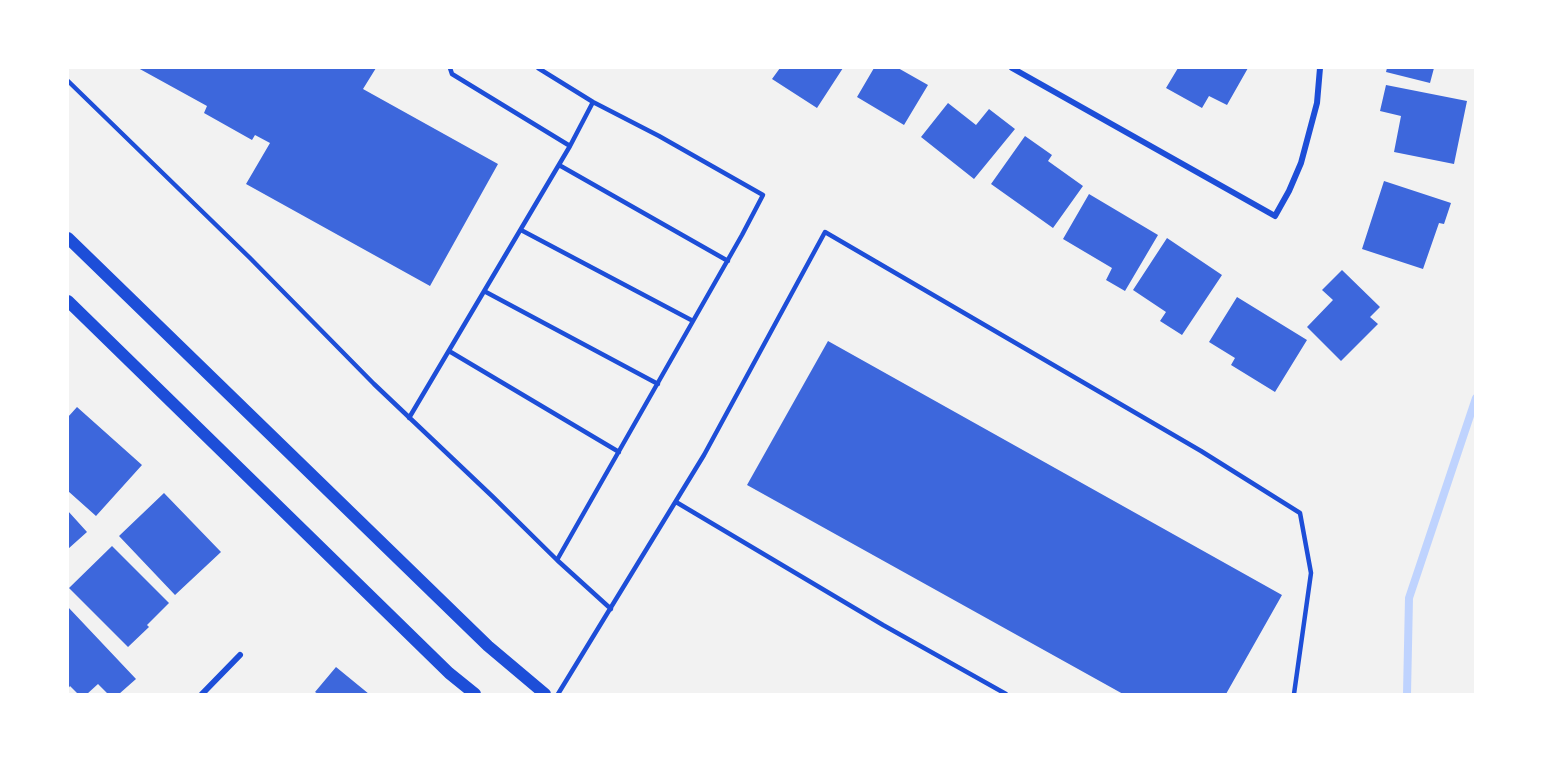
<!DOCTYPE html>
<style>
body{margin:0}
#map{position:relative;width:1543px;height:762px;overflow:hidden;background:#f2f2f2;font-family:"PT Serif",serif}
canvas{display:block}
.frame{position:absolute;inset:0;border:69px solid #fff;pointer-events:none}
</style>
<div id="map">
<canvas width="1543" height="762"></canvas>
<div class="frame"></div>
</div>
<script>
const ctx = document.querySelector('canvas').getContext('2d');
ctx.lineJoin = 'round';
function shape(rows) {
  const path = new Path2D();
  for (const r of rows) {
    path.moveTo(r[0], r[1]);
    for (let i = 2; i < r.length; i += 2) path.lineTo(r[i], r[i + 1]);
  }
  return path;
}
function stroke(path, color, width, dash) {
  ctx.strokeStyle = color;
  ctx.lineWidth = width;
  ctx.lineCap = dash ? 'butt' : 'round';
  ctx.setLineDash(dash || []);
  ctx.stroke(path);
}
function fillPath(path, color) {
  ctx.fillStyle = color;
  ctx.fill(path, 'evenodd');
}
stroke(shape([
 [1407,694,1409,598,1476,398]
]), '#bfd3fe', 8);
fillPath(shape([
 [138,68,376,68,363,89,498,164,430,286,246,184,270,143,255,135,252,140,204,113,207,106],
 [780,68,843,68,817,108,772,79],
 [874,68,898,68,928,85,904,125,857,97],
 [1178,68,1248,68,1227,105,1209,96,1202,108,1166,88],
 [1387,68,1434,68,1430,83,1386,72],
 [1386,85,1467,101,1454,164,1394,152,1401,116,1380,111],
 [948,103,976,125,989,109,1015,129,974,179,921,137],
 [1025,136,1052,155,1048,161,1083,186,1053,228,991,184],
 [1384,181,1451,203,1444,224,1439,223,1423,269,1362,249],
 [1089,194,1158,235,1125,291,1106,280,1112,268,1063,239],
 [1167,238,1222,275,1182,335,1160,321,1166,312,1133,290],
 [1342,270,1380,307,1370,317,1378,324,1341,361,1307,327,1333,300,1322,290],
 [1237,297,1307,340,1275,392,1231,365,1235,358,1209,342],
 [828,341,1282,595,1226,694,1123,694,747,485],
 [77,407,142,465,96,516,68,491,68,417],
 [164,493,221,552,175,595,119,536],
 [68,511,87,532,68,549],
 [112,546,169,603,147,625,149,627,128,647,69,588],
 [68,607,136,679,119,694,108,694,98,684,87,694,78,694,70,686,68,689],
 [336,667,369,694,318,694,315,692]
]), '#3d67dc');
stroke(shape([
 [450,68,452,74,570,146],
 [538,68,593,102,659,136,763,195,742,235,557,560],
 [68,81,250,258,374,384,493,497,557,560,611,609],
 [559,165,728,261],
 [521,230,693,321],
 [484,291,658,384],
 [449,351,619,452],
 [409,418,570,146,593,102],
 [676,502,883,625,1006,694],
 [558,694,704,455,825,232,1201,451,1300,513,1311,573,1294,694]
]), '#1d4ed8', 4.5);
stroke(shape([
 [1012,68,1275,216,1289,191,1301,163,1317,103,1320,68],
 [202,694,240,655]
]), '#1d4ed8', 6);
stroke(shape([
 [68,238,488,646,545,694],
 [68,301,449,673,475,694]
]), '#1d4ed8', 12);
</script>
